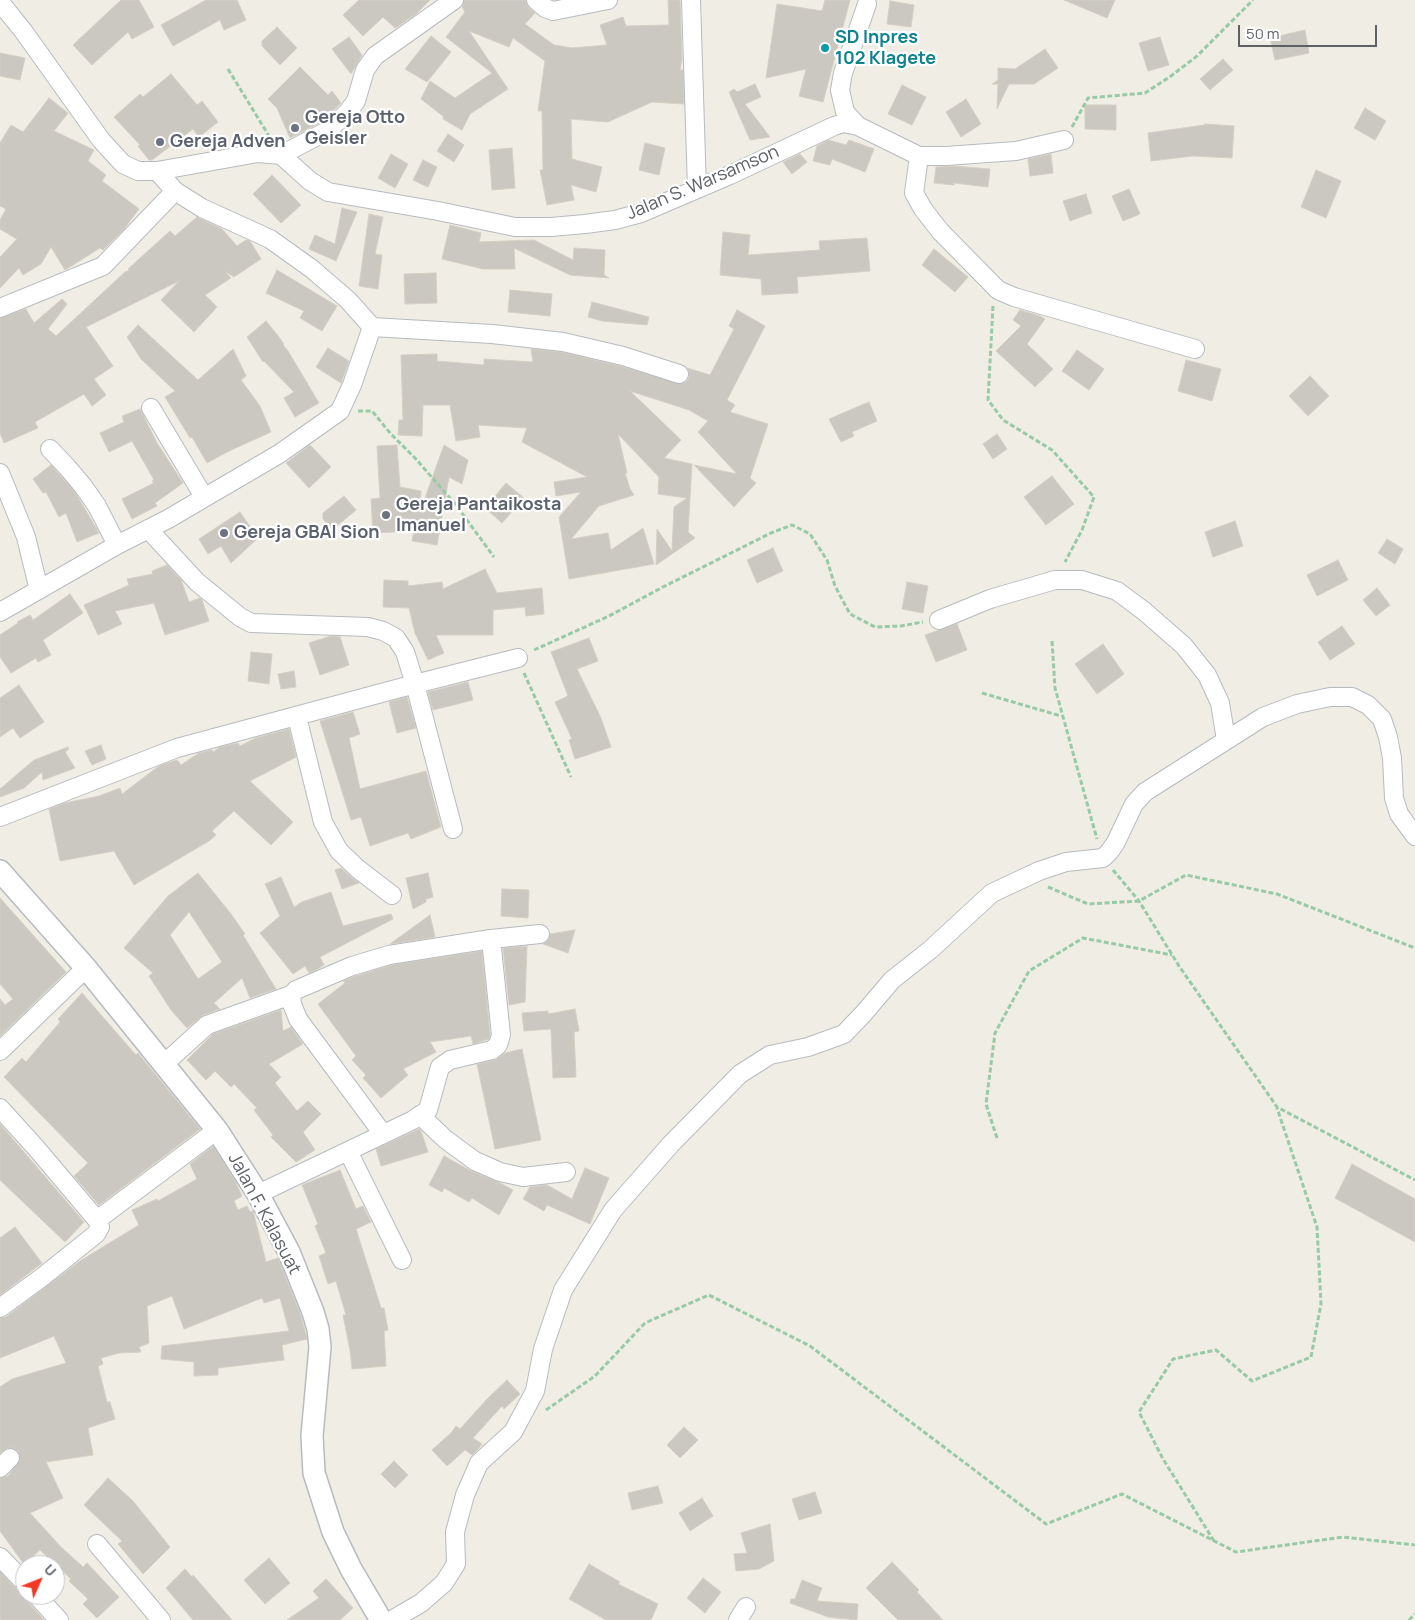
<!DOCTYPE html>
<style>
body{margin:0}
#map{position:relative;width:1415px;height:1620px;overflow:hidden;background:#f0ede5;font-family:Manrope,sans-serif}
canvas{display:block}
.north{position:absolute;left:15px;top:1555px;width:50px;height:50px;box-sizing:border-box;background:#fff;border:1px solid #bec0c2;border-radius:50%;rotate:46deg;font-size:14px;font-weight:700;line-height:20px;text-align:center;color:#5d6166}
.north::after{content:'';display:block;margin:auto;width:18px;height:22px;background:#f33828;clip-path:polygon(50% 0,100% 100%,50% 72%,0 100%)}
.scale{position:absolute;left:1238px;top:25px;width:139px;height:22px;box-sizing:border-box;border:2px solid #5d6166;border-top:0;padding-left:6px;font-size:15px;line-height:18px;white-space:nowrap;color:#5d6166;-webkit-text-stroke:4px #fff;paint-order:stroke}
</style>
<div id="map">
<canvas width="1415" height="1620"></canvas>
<div class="north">U</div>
<div class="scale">50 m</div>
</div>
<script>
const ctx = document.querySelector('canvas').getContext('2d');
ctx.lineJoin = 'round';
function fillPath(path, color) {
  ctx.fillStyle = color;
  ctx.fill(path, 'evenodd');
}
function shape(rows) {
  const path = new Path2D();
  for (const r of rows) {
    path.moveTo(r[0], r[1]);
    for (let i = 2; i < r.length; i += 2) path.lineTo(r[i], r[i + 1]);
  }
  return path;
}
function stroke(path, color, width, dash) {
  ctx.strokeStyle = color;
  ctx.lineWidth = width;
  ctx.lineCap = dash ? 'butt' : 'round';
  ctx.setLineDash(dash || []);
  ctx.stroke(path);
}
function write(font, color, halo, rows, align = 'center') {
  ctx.font = font + ' Manrope,sans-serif';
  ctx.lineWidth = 4.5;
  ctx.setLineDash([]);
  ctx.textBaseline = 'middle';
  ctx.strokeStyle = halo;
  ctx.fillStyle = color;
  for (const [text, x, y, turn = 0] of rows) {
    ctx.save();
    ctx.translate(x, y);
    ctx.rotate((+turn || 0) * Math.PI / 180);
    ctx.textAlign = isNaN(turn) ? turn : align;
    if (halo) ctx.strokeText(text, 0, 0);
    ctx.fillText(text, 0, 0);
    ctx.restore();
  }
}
const building = shape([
 [121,0,139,0,154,27,132,39,128,32,92,65,73,45,121,0],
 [206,0,237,0,246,20,224,30,220,20,173,46,161,25,206,0],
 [359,0,430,0,416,14,395,28,383,17,363,36,343,15,359,0],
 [464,0,525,0,529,8,535,13,525,24,554,45,572,48,607,45,600,25,623,17,626,26,669,25,668,0,680,0,682,59,680,70,683,70,684,104,652,102,608,122,571,119,572,159,602,167,596,192,571,185,574,200,547,205,540,170,543,170,542,111,538,111,545,61,513,38,509,47,469,31,508,89,470,114,462,130,443,119,444,117,421,99,430,81,455,98,492,73,446,37,465,12,462,7,464,0],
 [825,0,850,0,823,102,799,96,806,69,766,78,777,4,822,11,825,0],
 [1064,0,1115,0,1107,18,1064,0],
 [890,1,914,5,911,27,887,24,890,1],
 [277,27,297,48,280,65,262,46,262,41,277,27],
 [1305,30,1309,53,1275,60,1270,38,1305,30],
 [431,36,451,52,427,82,405,69,431,36],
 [349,37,362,55,351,74,332,49,349,37],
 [1160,37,1169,65,1148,71,1139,43,1160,37],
 [1045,49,1058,68,1034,84,1009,84,997,109,998,84,992,84,998,80,998,68,1015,69,1045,49],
 [0,53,25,58,20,80,0,76,0,53],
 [1223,59,1233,70,1210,90,1200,79,1223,59],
 [300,67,328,95,332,91,341,103,321,122,290,138,277,108,268,99,300,67],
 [171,74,197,105,202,101,218,122,199,137,193,129,152,160,149,160,138,146,140,145,114,117,140,94,143,97,171,74],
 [755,84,761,97,745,104,770,137,750,140,729,92,734,89,737,92,755,84],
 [902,85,926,97,912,125,888,114,902,85],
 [49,98,68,113,54,131,94,150,88,161,106,175,102,181,139,209,124,229,103,250,100,248,65,270,51,247,41,264,23,275,19,268,0,288,0,257,17,239,0,229,0,220,6,209,0,206,0,143,11,125,23,132,49,98],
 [966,99,981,124,961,137,946,112,966,99],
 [1085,105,1116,105,1116,130,1085,129,1085,105],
 [1365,108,1386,121,1375,140,1354,128,1365,108],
 [1205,124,1234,126,1232,158,1193,156,1151,161,1148,133,1204,125,1205,124],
 [448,134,464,145,454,162,437,151,448,134],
 [828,140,846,145,849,140,874,149,865,172,832,159,830,165,813,161,817,146,828,140],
 [645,143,665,148,659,175,639,170,645,143],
 [512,148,515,188,492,190,489,150,512,148],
 [391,154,408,164,395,188,378,178,391,154],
 [800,154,807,162,792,174,783,162,800,154],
 [1051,154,1053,173,1030,176,1028,159,1051,154],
 [423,160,437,167,428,187,413,180,423,160],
 [953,166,990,169,988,187,954,183,954,185,934,183,936,167,953,166],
 [1316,170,1341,181,1326,218,1301,207,1316,170],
 [272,175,301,205,281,223,253,194,272,175],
 [1129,189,1140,214,1123,221,1112,196,1129,189],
 [1086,194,1092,213,1070,221,1063,201,1086,194],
 [342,208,357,212,336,261,309,249,315,235,335,244,342,208],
 [369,214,383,217,375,254,382,255,378,289,359,286,369,214],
 [197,217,222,229,237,246,246,240,250,241,261,259,234,277,225,271,231,278,205,295,217,307,194,332,161,300,179,281,86,327,113,366,94,379,106,395,92,406,84,394,35,422,38,428,4,443,0,433,0,318,26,309,34,323,62,299,67,304,48,329,56,336,125,272,130,270,128,269,170,231,175,236,197,217],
 [450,225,481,233,479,242,534,240,573,260,574,248,605,250,604,275,609,278,570,275,514,248,515,269,483,269,442,259,450,225],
 [723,232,750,235,748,255,820,250,819,241,867,238,870,271,797,277,798,293,762,295,761,279,720,275,723,232],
 [934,249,968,277,955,292,922,265,934,249],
 [277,270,337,306,322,331,300,318,304,311,266,293,277,270],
 [436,273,437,303,405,304,404,274,436,273],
 [510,290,552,294,550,316,508,312,510,290],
 [592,302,649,317,647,325,602,321,588,317,592,302],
 [737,310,765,326,727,400,735,405,730,412,768,424,750,478,756,483,734,507,694,465,737,474,698,432,708,421,689,410,630,391,681,440,664,458,692,464,688,532,695,538,656,565,657,529,672,551,674,507,687,498,658,494,659,477,618,434,627,473,625,473,630,489,634,495,599,506,571,539,608,533,611,550,643,528,654,564,569,579,559,517,581,492,556,496,554,482,587,477,522,442,527,428,478,425,480,437,456,441,450,405,423,405,422,436,398,435,399,420,403,420,401,355,437,354,437,361,484,365,484,359,533,362,531,349,561,352,620,366,681,384,686,382,689,378,689,372,687,368,710,375,734,329,729,326,737,310],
 [1020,310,1040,316,1045,319,1027,344,1053,369,1035,387,996,351,1021,326,1013,320,1020,310],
 [266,321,279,337,284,344,283,345,288,351,319,403,295,417,284,398,294,392,264,361,263,362,247,337,266,321],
 [138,325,198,380,233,349,246,376,241,380,260,406,271,432,229,451,207,463,192,437,190,438,165,397,175,391,141,359,127,337,138,325],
 [328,348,349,361,341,383,316,367,328,348],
 [1077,350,1104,369,1089,390,1062,371,1077,350],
 [1186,360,1221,369,1212,401,1178,391,1186,360],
 [1310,376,1329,396,1308,416,1289,396,1310,376],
 [869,402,877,421,852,432,854,436,841,442,829,419,869,402],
 [140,409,157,443,183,483,155,503,157,506,132,519,122,499,154,483,152,481,154,480,132,441,109,452,100,433,124,422,122,416,140,409],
 [997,434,1007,449,993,459,983,444,997,434],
 [310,445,331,467,309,488,286,463,310,445],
 [397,445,400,487,421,491,420,512,444,445,468,460,462,484,449,477,437,545,412,541,414,531,373,533,371,499,380,498,377,446,397,445],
 [51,465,75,492,99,533,77,542,66,513,59,517,46,492,43,493,33,479,51,465],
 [1052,476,1074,504,1046,525,1024,497,1052,476],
 [506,483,524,498,502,523,485,508,506,483],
 [344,496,356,510,332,530,323,519,323,513,344,496],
 [240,512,258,538,231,563,221,546,208,554,199,539,240,512],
 [1235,521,1243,546,1213,557,1205,532,1235,521],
 [1387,539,1403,549,1395,564,1378,553,1387,539],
 [773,548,783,571,757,583,747,560,773,548],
 [1338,560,1348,580,1317,596,1307,575,1338,560],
 [167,565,181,580,189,602,200,598,202,600,209,621,165,635,154,603,115,611,122,624,98,635,84,605,129,585,127,579,153,574,152,571,167,565],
 [485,569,497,593,542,588,544,614,526,616,525,607,493,610,493,635,436,635,444,653,428,660,415,633,409,608,383,607,384,580,408,581,408,586,442,582,443,589,485,569],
 [907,582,928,586,923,613,902,609,907,582],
 [1377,588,1390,605,1376,616,1363,600,1377,588],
 [70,594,83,613,43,640,51,655,38,662,36,658,11,673,0,657,0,635,18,623,17,622,30,615,33,620,70,594],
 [957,624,967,650,936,662,925,635,957,624],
 [1342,626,1355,644,1330,660,1318,642,1342,626],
 [331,636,340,637,349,665,320,675,309,643,331,636],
 [589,638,598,661,577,669,601,718,611,747,575,759,569,740,572,739,555,702,568,696,551,652,589,638],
 [1103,644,1124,674,1097,694,1075,664,1103,644],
 [251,652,272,654,269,684,248,681,251,652],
 [294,671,296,687,281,689,278,674,294,671],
 [468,682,473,700,433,710,428,692,468,682],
 [19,685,44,722,20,738,13,728,0,737,0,698,19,685],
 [407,697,416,728,397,733,389,702,407,697],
 [353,712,360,734,349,738,360,789,426,771,441,827,411,839,408,833,370,846,361,817,351,820,320,721,353,712],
 [289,729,296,757,250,781,293,822,271,845,234,811,212,831,216,835,209,841,134,885,114,851,60,861,49,809,65,803,99,796,120,788,122,794,159,766,177,760,181,765,199,753,212,750,213,752,220,747,238,743,240,746,256,738,289,729],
 [101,745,106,759,92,765,85,751,101,745],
 [68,747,69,749,65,752,75,768,43,780,42,772,24,788,0,797,0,789,34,760,68,747],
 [341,868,351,877,359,883,342,889,335,870,341,868],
 [198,873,231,914,245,934,243,935,276,989,250,998,242,978,214,1003,220,1009,203,1015,187,1028,171,1010,149,976,153,973,124,948,168,896,198,873],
 [189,912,222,962,198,979,170,935,189,912],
 [428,873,433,897,426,899,426,902,413,909,406,878,428,873],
 [281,877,294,907,302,902,331,892,343,926,391,914,393,919,320,957,324,965,316,970,309,973,305,966,293,974,260,933,280,916,265,884,281,877],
 [502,889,529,890,528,918,501,916,502,889],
 [0,898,66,972,0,1036,0,999,5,1005,13,999,0,984,0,898],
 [430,915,435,937,390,944,430,915],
 [575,930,568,953,543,944,549,939,550,934,575,930],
 [527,946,525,1002,509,1005,503,948,527,946],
 [482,951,490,1034,489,1039,473,1044,471,1036,430,1042,436,1052,403,1069,408,1075,381,1098,363,1078,366,1075,352,1060,356,1056,318,1004,345,983,343,981,356,976,391,965,482,951],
 [82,993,136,1055,138,1053,200,1129,99,1205,74,1176,88,1163,4,1077,22,1058,26,1062,60,1022,58,1019,82,993],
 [575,1009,579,1031,574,1032,576,1077,553,1078,551,1029,524,1031,522,1013,548,1011,548,1014,575,1009],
 [281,1010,283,1031,291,1027,303,1044,269,1064,281,1077,275,1083,297,1111,308,1101,321,1114,303,1132,315,1150,296,1162,271,1137,273,1135,254,1110,257,1108,234,1084,231,1087,215,1071,206,1080,187,1060,213,1034,281,1010],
 [522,1049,541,1140,495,1149,477,1064,495,1060,505,1053,522,1049],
 [0,1124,84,1222,65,1242,0,1180,0,1124],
 [419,1129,421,1131,428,1152,381,1166,376,1149,419,1129],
 [213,1146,235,1181,242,1196,234,1201,238,1210,247,1206,250,1212,253,1211,266,1262,278,1258,301,1316,307,1339,282,1345,284,1360,218,1368,218,1375,194,1376,194,1362,161,1359,162,1346,289,1331,280,1298,264,1303,262,1298,184,1329,172,1296,147,1306,149,1343,139,1347,141,1352,119,1353,101,1358,103,1364,98,1366,107,1402,110,1402,115,1419,88,1428,93,1455,46,1462,63,1498,30,1513,61,1547,83,1567,87,1563,119,1597,97,1618,83,1604,88,1599,69,1581,71,1579,40,1550,24,1564,0,1531,0,1478,8,1476,20,1460,18,1451,13,1448,7,1448,0,1453,0,1387,12,1379,66,1363,54,1336,0,1358,0,1318,6,1317,80,1261,139,1225,132,1210,157,1199,158,1201,197,1179,190,1164,213,1146],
 [444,1156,471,1171,500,1183,513,1190,499,1215,472,1198,469,1202,444,1188,442,1192,429,1185,444,1156],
 [1352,1164,1415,1199,1415,1242,1335,1198,1352,1164],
 [585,1168,609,1178,590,1224,547,1205,544,1211,523,1199,530,1187,547,1185,572,1199,585,1168],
 [340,1170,356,1209,363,1206,371,1222,356,1229,381,1308,384,1308,388,1330,384,1331,386,1366,352,1369,350,1350,343,1315,346,1315,336,1281,328,1284,319,1256,326,1253,315,1226,318,1224,302,1185,340,1170],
 [15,1227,42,1263,0,1295,0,1238,15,1227],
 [507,1380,520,1394,504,1409,502,1406,473,1438,482,1444,478,1449,472,1455,465,1450,447,1466,432,1450,451,1433,456,1426,460,1429,487,1399,507,1380],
 [684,1427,698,1440,680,1458,667,1445,684,1427],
 [394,1461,408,1475,395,1488,381,1474,394,1461],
 [108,1478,133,1501,170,1547,143,1574,118,1544,122,1541,84,1505,108,1478],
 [658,1486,663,1503,632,1510,628,1493,658,1486],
 [815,1492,822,1513,799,1520,792,1499,815,1492],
 [702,1498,713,1516,690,1531,679,1513,702,1498],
 [770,1524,774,1561,759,1569,736,1571,734,1554,747,1553,741,1533,770,1524],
 [269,1558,290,1583,265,1604,244,1580,269,1558],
 [892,1562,919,1590,917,1592,943,1620,898,1620,866,1588,892,1562],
 [589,1564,620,1582,618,1584,658,1604,651,1620,606,1620,569,1599,589,1564],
 [185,1569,192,1577,193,1575,232,1620,193,1620,166,1588,185,1569],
 [0,1572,17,1590,25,1593,28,1602,44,1620,0,1620,0,1572],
 [703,1578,721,1592,705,1613,687,1598,703,1578],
 [326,1579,353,1608,340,1620,287,1620,319,1598,313,1591,326,1579],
 [802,1580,822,1588,817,1601,858,1604,857,1620,828,1617,790,1603,791,1599,795,1599,802,1580]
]);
fillPath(building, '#cbc8c2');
stroke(building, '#d5cfc3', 1);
const minor = shape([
 [536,0,545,8,553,11,608,0],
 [691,0,697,189],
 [0,2,24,32,101,140,123,164,138,171,157,171,258,153,281,155,310,181,328,192,438,211,515,227,551,227,585,224,615,220,641,213,730,175,834,126,844,123,858,126,919,156,946,156,1016,151,1064,140],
 [858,126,845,112,840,90,843,73,867,4],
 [281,155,327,131,347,113,356,101,365,70,375,56,454,0],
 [919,156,914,193,923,209,940,231,998,290,1014,297,1195,349],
 [157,171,175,191,202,208,270,239,312,269,348,300,372,327,492,334,563,342,623,356,679,374],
 [0,308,103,266,175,191],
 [151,408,204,497],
 [50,449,67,467,83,486,97,506,117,545],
 [0,473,26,537,39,590],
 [148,529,197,582,240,617,251,623,368,627,383,631,396,638,405,652,415,684,453,829],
 [0,612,117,545,168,519,279,454,340,411,352,385,372,327],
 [939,620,990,599,1055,580,1082,580,1117,591,1144,611,1184,646,1207,675,1220,703,1226,740],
 [297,717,323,822,339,851,358,869,392,895],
 [0,817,177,748,415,684,518,658],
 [0,1051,86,968],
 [164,1064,207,1025,291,995],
 [0,1108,37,1149,97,1220,100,1227,96,1234,41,1278,0,1308],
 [420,1115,445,1139,475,1161,500,1172,523,1177,566,1172],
 [383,1134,298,1019,292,1004,291,995,296,990,352,966,389,955,491,939,540,934],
 [348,1151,402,1260],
 [258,1194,413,1120,428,1110,440,1067,450,1060,492,1050,498,1045,501,1035,491,939],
 [97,1220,217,1130],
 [0,1468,10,1458],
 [97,1544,161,1620],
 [0,1557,25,1583],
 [36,1595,59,1620],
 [392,1620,421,1603,444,1583,456,1564,455,1532,465,1495,479,1463,513,1432,535,1391,543,1349,563,1290,613,1210,671,1144,740,1074,770,1055,808,1047,844,1034,864,1013,892,980,930,950,992,893,1039,871,1066,862,1103,858,1110,851,1116,842,1134,804,1145,792,1263,717,1297,704,1330,697,1352,697,1368,705,1382,719,1388,737,1392,758,1394,798,1399,814,1415,836],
 [738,1620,746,1607]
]);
const tertiary = shape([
 [0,871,86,968,217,1130,258,1194,289,1252,313,1312,318,1329,320,1347,312,1436,314,1473,333,1532,351,1569,381,1620]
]);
stroke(minor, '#b7bbbf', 20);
stroke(tertiary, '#b7bbbf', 24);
stroke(shape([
 [228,69,269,136],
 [1072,127,1088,98,1145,93,1171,76,1197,56,1253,0],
 [993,306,988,400,1003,420,1052,450,1094,497,1082,530,1065,562],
 [358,411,372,411,391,434,415,458,456,505,494,557],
 [1052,641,1055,688,1097,839],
 [534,650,609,616,663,587,771,533,792,525,810,534,827,560,835,586,850,614,875,627,901,626,923,622],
 [524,673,571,777],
 [982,693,1061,716],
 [1113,870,1139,901,1179,966,1277,1107,1415,1180],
 [1048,887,1088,904,1139,901,1186,875,1277,894,1415,948],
 [997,1138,986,1104,995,1033,1029,971,1083,938,1172,955],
 [546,1410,595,1376,645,1323,709,1295,810,1346,1046,1524,1122,1494,1236,1552,1343,1537,1415,1545],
 [1214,1541,1163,1459,1139,1412,1173,1359,1216,1350,1252,1381,1311,1357,1321,1304,1317,1227,1277,1108],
 [1409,1620,1415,1614]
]), '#98caa6', 3, [5, 2.5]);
stroke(minor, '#fff', 18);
stroke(tertiary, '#fff', 21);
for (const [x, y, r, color] of [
 [825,48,5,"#0f9aa8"],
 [295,128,5,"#6b7280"],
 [160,142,5,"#6b7280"],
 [386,515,5,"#6b7280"],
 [224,533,5,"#6b7280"]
]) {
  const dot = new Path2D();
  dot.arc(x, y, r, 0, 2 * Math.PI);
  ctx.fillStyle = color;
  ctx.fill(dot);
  stroke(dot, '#fff', 2);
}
write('bold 18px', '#0d838f', '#fff', [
 ["SD Inpres",835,38],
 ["102 Klagete",835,59]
], 'left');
write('bold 18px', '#5b616d', '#fff', [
 ["Gereja Otto",305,118],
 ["Geisler",305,139],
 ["Gereja Adven",170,142],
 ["Gereja Pantaikosta",396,505],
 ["Imanuel",396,526],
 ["Gereja GBAI Sion",234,533]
], 'left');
write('18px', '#5d6166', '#fff', [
 ["Jalan S. Warsamson",703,183,-23],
 ["Jalan F. Kalasuat",264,1214,62]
]);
</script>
